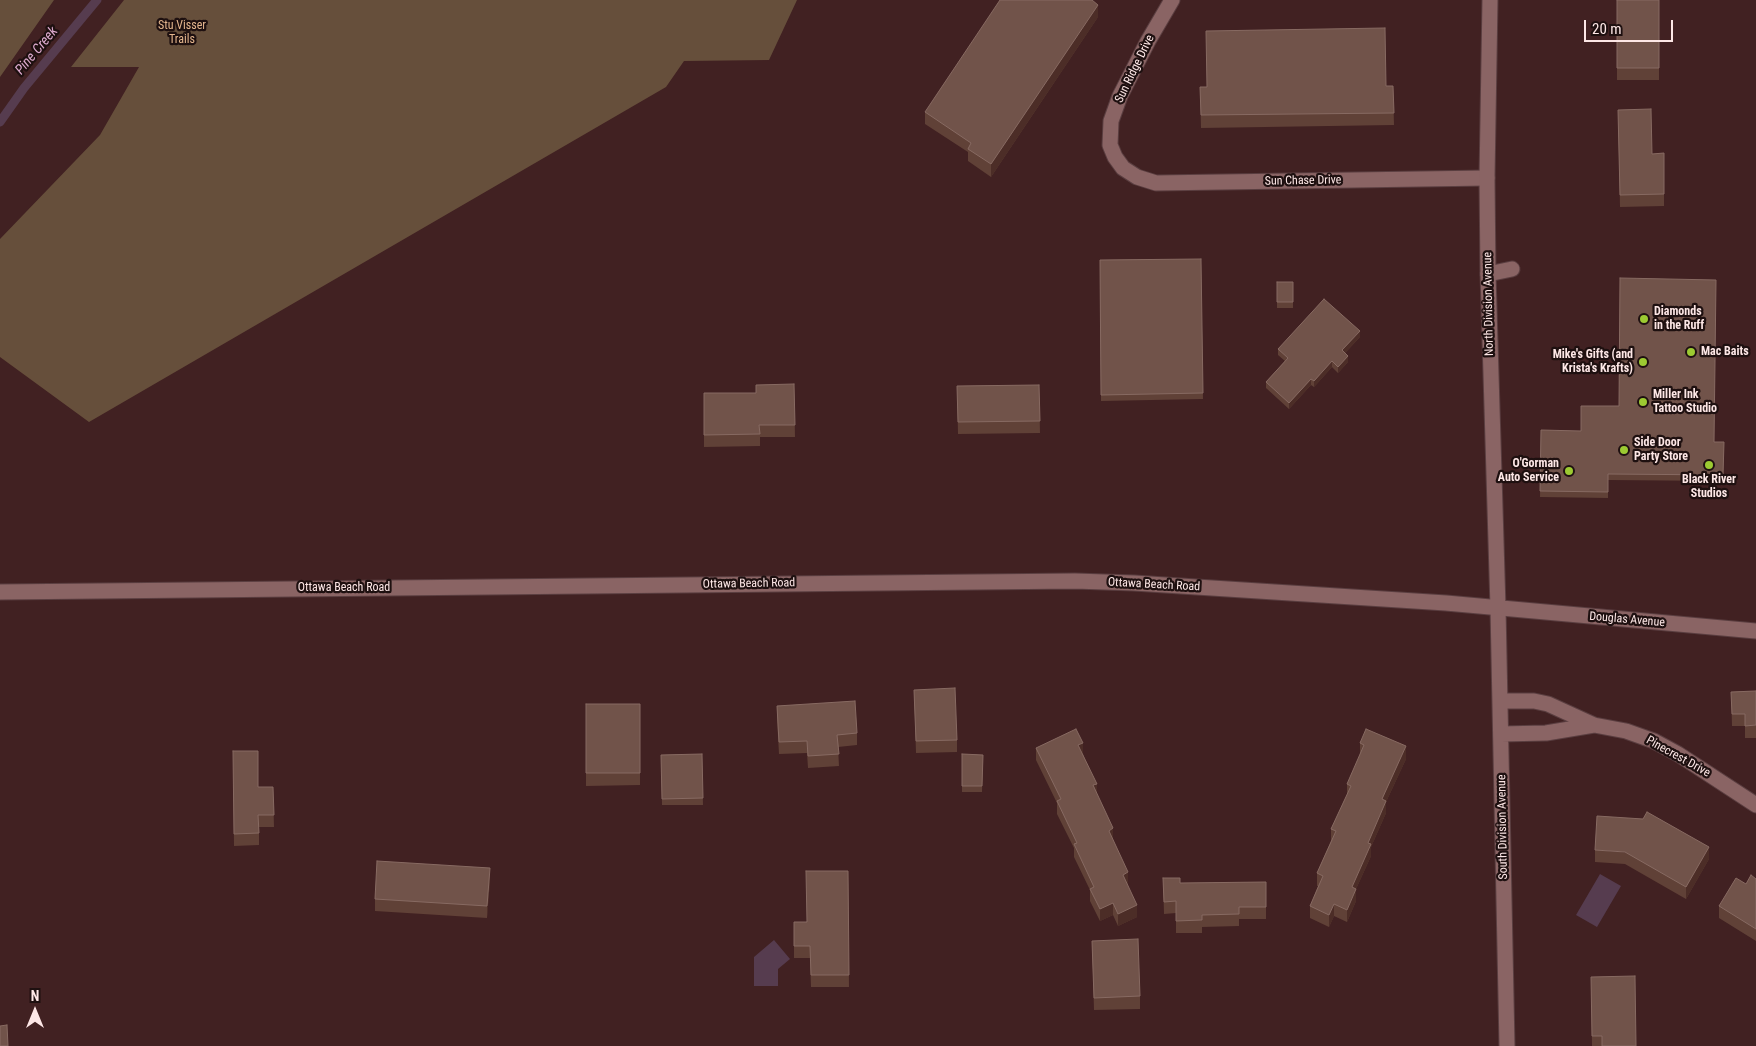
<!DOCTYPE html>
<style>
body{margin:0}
#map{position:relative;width:1756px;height:1046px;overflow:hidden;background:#412122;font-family:"Roboto Condensed",sans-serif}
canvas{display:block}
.north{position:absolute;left:10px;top:986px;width:50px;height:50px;-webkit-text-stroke:4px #1e1010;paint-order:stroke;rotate:0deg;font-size:14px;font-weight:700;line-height:20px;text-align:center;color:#fde7e6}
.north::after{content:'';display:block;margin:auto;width:18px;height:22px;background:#fde7e6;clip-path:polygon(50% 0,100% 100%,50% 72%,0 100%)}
.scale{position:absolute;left:1584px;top:20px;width:89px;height:22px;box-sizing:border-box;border:2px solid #fde7e6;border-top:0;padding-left:6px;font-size:15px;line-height:18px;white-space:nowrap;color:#fde7e6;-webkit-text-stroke:4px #1e1010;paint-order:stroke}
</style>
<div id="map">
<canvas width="1756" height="1046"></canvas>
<div class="north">N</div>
<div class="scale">20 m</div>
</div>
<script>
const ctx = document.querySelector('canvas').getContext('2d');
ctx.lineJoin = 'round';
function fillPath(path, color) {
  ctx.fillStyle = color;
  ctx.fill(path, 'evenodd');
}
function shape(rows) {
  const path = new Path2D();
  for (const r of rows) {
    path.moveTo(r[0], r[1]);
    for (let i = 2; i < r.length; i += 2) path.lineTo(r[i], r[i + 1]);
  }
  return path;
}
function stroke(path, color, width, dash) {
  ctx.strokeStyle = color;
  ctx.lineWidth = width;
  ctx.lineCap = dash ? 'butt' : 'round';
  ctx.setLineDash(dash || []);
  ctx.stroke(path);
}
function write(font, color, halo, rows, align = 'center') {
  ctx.font = font + ' "Roboto Condensed",sans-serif';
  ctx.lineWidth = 4.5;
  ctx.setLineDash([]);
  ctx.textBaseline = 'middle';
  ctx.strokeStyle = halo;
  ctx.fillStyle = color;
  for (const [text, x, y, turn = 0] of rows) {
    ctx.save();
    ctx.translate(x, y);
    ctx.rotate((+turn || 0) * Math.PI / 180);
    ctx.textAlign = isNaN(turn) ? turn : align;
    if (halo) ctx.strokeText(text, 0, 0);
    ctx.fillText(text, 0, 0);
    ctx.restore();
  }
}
fillPath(shape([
 [0,0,54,0,0,77],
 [124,0,797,0,769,60,684,61,666,87,89,422,0,357,0,239,100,135,139,67,71,67]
]), '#664f3b');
fillPath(shape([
 [1600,874,1621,886,1597,927,1576,915],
 [774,940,790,959,778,969,778,986,754,986,754,957]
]), '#563c4f');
stroke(shape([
 [0,122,24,88,97,0]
]), '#563c4f', 9);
const lane = shape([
 [1488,274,1512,269]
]);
const street = shape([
 [1172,0,1148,41,1120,96,1111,121,1110,145,1115,157,1123,168,1137,177,1156,183,1487,178],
 [1498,608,1507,1046],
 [1500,701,1534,701,1548,704,1594,725,1626,731,1654,741,1678,754,1756,805],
 [1501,734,1546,733,1594,725]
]);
const secondary = shape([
 [1490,0,1487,178,1488,274,1498,608],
 [0,592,1075,581,1134,583,1446,603,1756,631]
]);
stroke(lane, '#5a3e40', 17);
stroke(street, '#5a3e40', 17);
stroke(secondary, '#5a3e40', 17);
stroke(lane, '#8a6464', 15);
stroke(street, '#8a6464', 15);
stroke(secondary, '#8a6464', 15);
fillPath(shape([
 [1617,0,1659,0,1659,80,1617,80],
 [1098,17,991,177,968,161,968,152,925,124,925,112],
 [1386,86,1393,86,1394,125,1201,128,1200,87],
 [1618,110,1652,154,1664,153,1664,206,1620,207],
 [1201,259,1203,399,1101,401,1100,260],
 [1277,282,1293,282,1293,308,1277,308],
 [1360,337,1345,353,1348,362,1338,373,1332,367,1314,387,1311,385,1289,409,1266,388,1266,382,1285,361,1278,355,1278,349],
 [794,384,795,437,760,437,760,446,704,447,704,393,756,393],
 [1039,385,1040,433,958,434,957,386],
 [1541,430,1714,442,1724,442,1723,481,1608,480,1608,498,1540,497],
 [914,690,957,740,957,752,916,753],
 [1756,691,1756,738,1745,738,1745,726,1732,726,1731,692],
 [586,704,640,704,640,785,586,786],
 [777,706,857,733,857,745,838,747,839,766,808,768,807,753,779,754,777,718],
 [1360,743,1406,759,1386,802,1386,813,1371,847,1371,856,1356,889,1356,901,1347,922,1334,916,1329,927,1310,918,1310,906,1318,886,1317,886,1317,873,1331,841,1331,829,1347,795,1347,784,1360,755],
 [1036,748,1083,754,1128,884,1127,885,1137,917,1118,926,1113,915,1100,921,1090,901,1090,890,1074,857,1074,848,1057,814,1057,803,1036,760],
 [233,751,258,787,273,787,274,827,259,827,259,845,234,846],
 [702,754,703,805,662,805,661,755],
 [962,754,983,755,982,792,962,792],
 [1595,850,1709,859,1686,899,1625,864,1595,862],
 [848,871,849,987,811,987,810,958,794,958,794,922,806,922],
 [1163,878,1180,883,1266,882,1266,919,1239,919,1239,926,1202,927,1202,933,1176,933,1176,913,1164,914],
 [1756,879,1756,941,1719,918,1719,906,1746,884],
 [490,880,487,918,375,911,375,899],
 [1092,941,1140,996,1140,1009,1094,1010],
 [1591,977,1636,1046,1592,1046]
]), '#604137');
fillPath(shape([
 [1098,5,1098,17,991,177,991,164],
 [1360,331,1360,337,1342,356,1342,350],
 [1348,356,1348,362,1338,373,1338,367],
 [1332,361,1332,367,1314,387,1314,381],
 [1311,379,1311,385,1289,409,1289,403],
 [1083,743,1083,755,1078,745],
 [1406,746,1406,759,1386,802,1386,813,1371,847,1371,856,1356,889,1356,901,1347,922,1347,910,1352,887,1382,799],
 [1097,784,1097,796,1093,785],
 [1113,828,1113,840,1109,831],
 [1709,847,1709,859,1686,899,1686,887],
 [490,868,490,880,487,918,487,906],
 [1128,872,1128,884,1123,887,1123,875],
 [1113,903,1113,915,1100,921,1100,909],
 [1334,904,1334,916,1329,927,1329,915],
 [1137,905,1137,917,1118,926,1118,914]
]), '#4c2d27');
const building = shape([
 [1000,0,1092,0,1098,5,991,164,968,149,971,143,925,112,1000,0],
 [1617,0,1659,0,1659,68,1617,68,1617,0],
 [1385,28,1386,86,1393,86,1394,113,1201,115,1200,87,1207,87,1206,31,1385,28],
 [1651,109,1652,154,1664,153,1664,194,1620,195,1618,110,1651,109],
 [1201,259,1203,393,1101,395,1100,260,1201,259],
 [1620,278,1716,280,1714,442,1724,442,1723,475,1608,474,1608,492,1540,491,1541,430,1581,431,1581,406,1619,406,1620,278],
 [1277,282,1293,282,1293,302,1277,302,1277,282],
 [1324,299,1360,331,1342,350,1348,356,1338,367,1332,361,1314,381,1311,379,1289,403,1266,382,1288,358,1278,349,1324,299],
 [794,384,795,425,759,425,760,434,704,435,704,393,756,393,756,385,794,384],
 [1039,385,1040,421,958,422,957,386,1039,385],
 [955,688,957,740,916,741,914,690,955,688],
 [1756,691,1756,725,1745,726,1745,714,1732,714,1731,692,1756,691],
 [855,701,857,733,837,735,839,754,808,756,807,741,779,742,777,706,855,701],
 [586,704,640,704,640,773,586,773,586,704],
 [1076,729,1083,743,1078,745,1097,784,1093,785,1113,828,1109,831,1128,872,1123,875,1137,905,1118,914,1113,903,1100,909,1090,889,1094,887,1074,844,1077,843,1057,801,1061,799,1036,748,1076,729],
 [1366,729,1406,746,1382,799,1386,801,1368,843,1371,844,1352,887,1356,889,1347,910,1334,904,1329,915,1310,906,1323,876,1317,873,1336,831,1331,829,1351,786,1347,784,1364,745,1360,743,1366,729],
 [233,751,258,751,258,787,273,787,274,815,258,815,259,833,234,834,233,751],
 [702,754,703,798,662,799,661,755,702,754],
 [962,754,983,755,982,786,962,786,962,754],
 [1647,812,1709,847,1686,887,1625,852,1595,850,1597,816,1643,819,1647,812],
 [377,861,490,868,487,906,375,899,377,861],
 [806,871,848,871,849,975,811,975,810,946,794,946,794,922,807,922,806,871],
 [1751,875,1756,879,1756,929,1719,906,1736,878,1746,884,1751,875],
 [1163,878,1180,878,1180,883,1266,882,1266,907,1239,907,1239,914,1202,915,1202,920,1176,921,1176,901,1164,902,1163,878],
 [1138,939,1140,996,1094,998,1092,941,1138,939],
 [1635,976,1636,1046,1602,1046,1602,1036,1592,1036,1591,977,1635,976],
 [7,1025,8,1046,0,1046,0,1026,7,1025]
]);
fillPath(building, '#71534a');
stroke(building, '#876a62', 1);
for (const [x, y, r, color] of [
 [1644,319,5,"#9cca32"],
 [1691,352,5,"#9cca32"],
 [1643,362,5,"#9cca32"],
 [1643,402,5,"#9cca32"],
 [1624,450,5,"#9cca32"],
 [1709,465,5,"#9cca32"],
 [1569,471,5,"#9cca32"]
]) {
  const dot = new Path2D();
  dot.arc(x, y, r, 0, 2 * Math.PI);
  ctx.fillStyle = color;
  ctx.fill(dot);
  stroke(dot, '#1e1010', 2);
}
write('12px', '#e4b68e', '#1e1010', [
 ["Stu Visser",182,26],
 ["Trails",182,40]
]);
write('12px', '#fde7e6', '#1e1010', [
 ["Sun Ridge Drive",1135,69,-64],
 ["Sun Chase Drive",1303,181,-1],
 ["North Division Avenue",1489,304,-91],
 ["Ottawa Beach Road",749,584,-1],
 ["Ottawa Beach Road",1154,585,3],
 ["Ottawa Beach Road",344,588],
 ["Douglas Avenue",1627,620,5],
 ["Pinecrest Drive",1678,757,29],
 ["South Division Avenue",1503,827,-91]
]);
write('bold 12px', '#fde7e6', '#1e1010', [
 ["Diamonds",1654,312],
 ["in the Ruff",1654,326],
 ["Mac Baits",1701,352],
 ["Mike's Gifts (and",1633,355,"right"],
 ["Krista's Krafts)",1633,369,"right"],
 ["Miller Ink",1653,395],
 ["Tattoo Studio",1653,409],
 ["Side Door",1634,443],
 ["Party Store",1634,457],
 ["O'Gorman",1559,464,"right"],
 ["Auto Service",1559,478,"right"],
 ["Black River",1709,480,"center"],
 ["Studios",1709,494,"center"]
], 'left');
write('italic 14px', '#dfacd0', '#1e1010', [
 ["Pine Creek",37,51,-50]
]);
</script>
